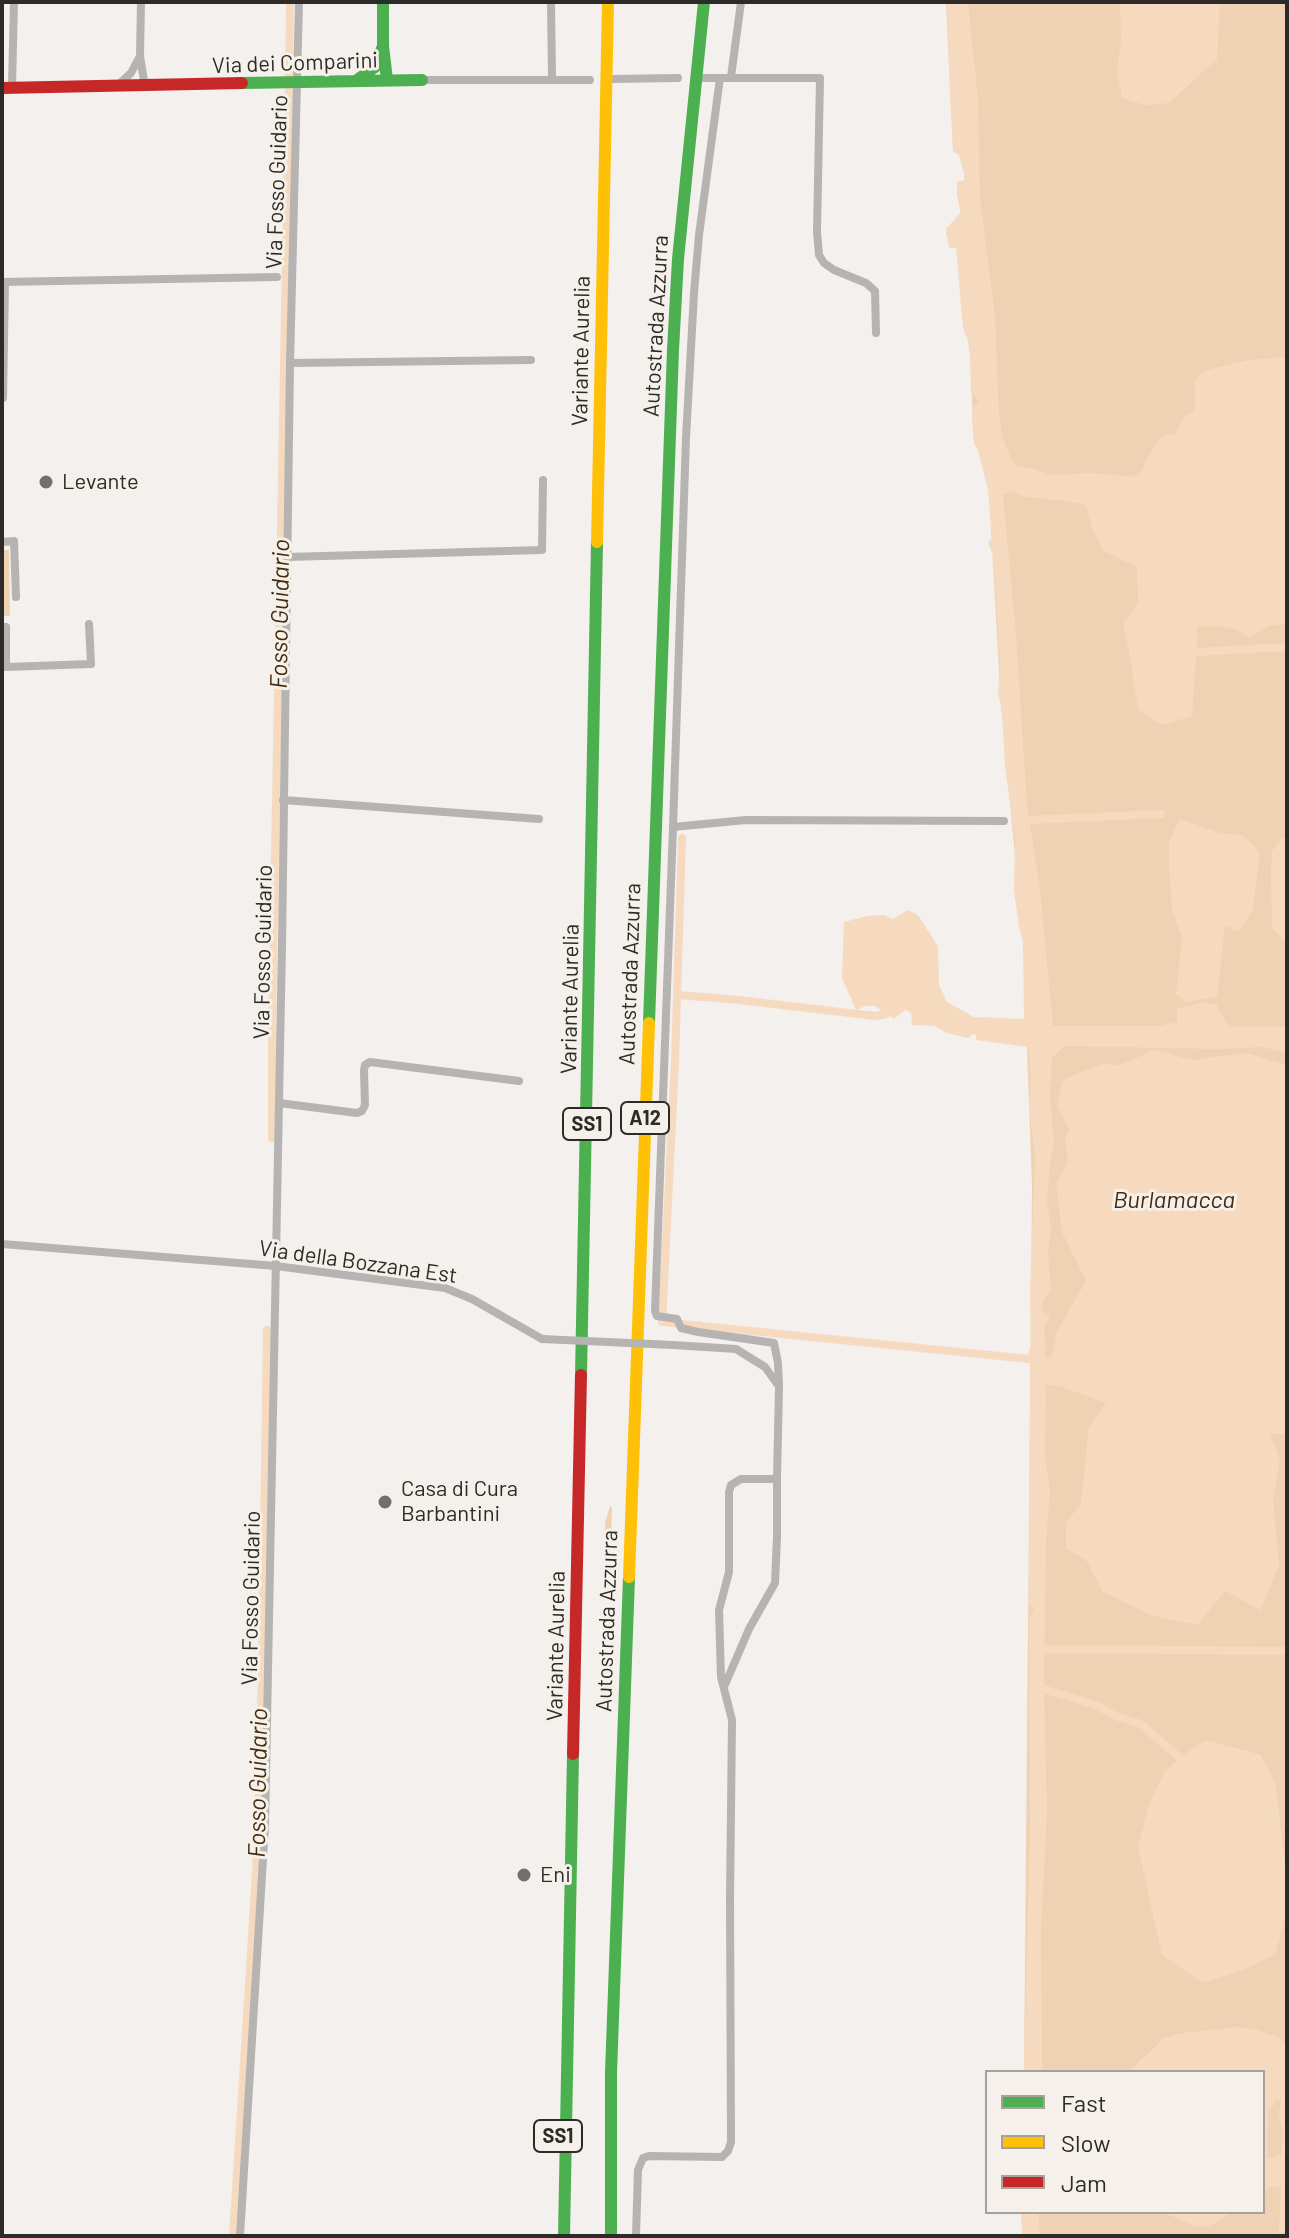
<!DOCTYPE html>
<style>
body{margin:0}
#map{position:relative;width:1289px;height:2238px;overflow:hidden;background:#f3f0ed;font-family:Barlow,sans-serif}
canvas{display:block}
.frame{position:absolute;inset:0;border:4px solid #2d2b28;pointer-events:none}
.legend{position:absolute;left:985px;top:2070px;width:280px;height:144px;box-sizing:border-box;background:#f6f0ea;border:2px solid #a6a19c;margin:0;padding:10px 14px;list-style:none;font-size:24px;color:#2d2b28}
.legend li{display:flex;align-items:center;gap:16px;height:40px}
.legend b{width:40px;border:2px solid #a6a19c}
</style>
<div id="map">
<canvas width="1289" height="2238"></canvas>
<div class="frame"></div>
<ul class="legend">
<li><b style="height:10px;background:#4caf50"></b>Fast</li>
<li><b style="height:10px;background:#ffc107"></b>Slow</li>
<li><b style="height:10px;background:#c62828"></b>Jam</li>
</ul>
</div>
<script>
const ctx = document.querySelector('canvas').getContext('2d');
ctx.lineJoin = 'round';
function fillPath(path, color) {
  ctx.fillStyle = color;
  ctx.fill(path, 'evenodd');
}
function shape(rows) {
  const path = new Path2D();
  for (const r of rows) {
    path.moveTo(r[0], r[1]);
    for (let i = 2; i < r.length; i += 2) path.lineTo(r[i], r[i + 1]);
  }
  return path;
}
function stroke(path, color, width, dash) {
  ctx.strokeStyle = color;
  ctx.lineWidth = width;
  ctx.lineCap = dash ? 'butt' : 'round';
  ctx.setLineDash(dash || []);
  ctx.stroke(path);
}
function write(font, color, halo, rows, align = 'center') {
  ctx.font = font + ' Barlow,sans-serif';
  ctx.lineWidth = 6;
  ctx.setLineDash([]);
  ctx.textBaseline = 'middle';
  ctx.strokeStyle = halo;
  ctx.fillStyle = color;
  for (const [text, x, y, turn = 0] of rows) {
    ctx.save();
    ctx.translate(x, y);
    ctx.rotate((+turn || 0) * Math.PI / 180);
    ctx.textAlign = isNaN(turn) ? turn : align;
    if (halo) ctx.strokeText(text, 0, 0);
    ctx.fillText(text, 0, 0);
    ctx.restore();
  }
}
fillPath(shape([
 [946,2,1287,2,1287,1886,1275,1784,1260,1755,1205,1741,1274,1954,1287,1910,1287,2236,1022,2236,1023,2212,1263,2212,1263,2072,1024,2072,1032,1185,1023,941,1001,706,988,475,973,430,971,363,958,247,950,248,946,229,961,214,957,193,964,181,965,171,960,154,953,151],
 [2,550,9,550,10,616,2,616],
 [610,1506,612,1508,609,1594,607,1597,603,1578,605,1572,605,1523]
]), '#efd2b3');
fillPath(shape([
 [947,2,968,2,978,99,980,199,995,317,999,414,1003,439,1011,459,1017,466,1031,468,1051,475,1092,473,1134,477,1143,469,1147,458,1162,436,1175,434,1185,416,1195,411,1195,380,1207,370,1248,360,1287,357,1287,624,1271,625,1249,638,1241,632,1227,627,1198,626,1192,716,1162,725,1138,710,1130,656,1123,623,1138,603,1137,567,1104,551,1093,532,1086,505,1069,501,1026,497,1011,492,1003,494,1016,635,1027,806,1040,889,1053,1026,1159,1026,1177,1022,1177,1009,1200,1003,1216,1004,1226,1022,1231,1026,1287,1027,1287,1053,1261,1047,1218,1049,1065,1046,1052,1058,1050,1097,1054,1142,1050,1163,1047,1200,1051,1229,1048,1254,1051,1290,1044,1300,1042,1310,1050,1317,1044,1327,1046,1347,1044,1354,1049,1359,1053,1353,1057,1331,1086,1281,1062,1232,1056,1184,1068,1162,1065,1139,1069,1130,1057,1104,1063,1081,1073,1075,1103,1064,1120,1065,1154,1050,1192,1060,1246,1053,1287,1065,1287,1434,1270,1434,1280,1460,1273,1500,1279,1565,1261,1610,1225,1591,1197,1625,1151,1615,1103,1592,1086,1560,1066,1548,1066,1523,1081,1503,1089,1427,1106,1403,1059,1386,1046,1385,1045,1457,1050,1491,1046,1543,1044,1689,1047,1812,1041,1929,1042,2072,1024,2072,1030,1829,1029,1642,1029,1619,1034,1609,1029,1604,1030,1363,1028,1355,1031,1344,1030,1291,1035,1158,1029,1104,1031,1075,1028,1047,976,1040,976,1035,973,1034,968,1038,947,1033,935,1026,912,1025,911,1013,905,1010,894,1019,875,1006,865,1006,856,1010,842,978,844,922,867,916,884,915,893,919,908,910,918,915,938,946,939,985,947,1002,974,1017,1024,1019,1023,941,1019,927,1014,890,1015,840,1005,766,1002,710,998,694,1000,661,993,555,988,543,992,538,988,490,978,450,974,444,972,420,974,407,979,401,971,393,970,356,968,341,963,328,956,248,949,247,946,232,947,228,961,212,957,194,957,182,964,180,964,174,959,155,954,152,950,98],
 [1120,2,1220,2,1217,59,1169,103,1145,105,1122,98,1117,70,1121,42],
 [1180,819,1220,833,1242,835,1260,852,1253,909,1239,931,1225,926,1217,997,1186,1002,1176,994,1182,940,1172,908,1169,867,1169,841],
 [1287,838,1287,944,1272,928,1271,873,1272,851,1281,839],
 [1205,1740,1260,1755,1275,1784,1287,1886,1287,1910,1275,1954,1243,1970,1203,1983,1162,1955,1138,1847,1149,1804,1165,1771,1180,1758],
 [1239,2027,1254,2029,1277,2037,1287,2044,1287,2230,1279,2233,1281,2188,1270,2186,1263,2195,1263,2072,1128,2072,1157,2045,1161,2039,1182,2033],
 [1281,2100,1279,2117,1284,2137,1281,2155,1267,2159,1268,2110,1273,2106,1274,2101],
 [1021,2212,1038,2212,1040,2236,1022,2236],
 [1162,2212,1229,2212,1220,2221,1206,2227,1196,2226]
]), '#f6dabf');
stroke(shape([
 [289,79,290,2],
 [1196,652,1287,647],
 [1029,820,1161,814],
 [682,838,675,1062,662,1322,1029,1359],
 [677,995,739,1000,875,1016,886,1014],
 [272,1138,272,1020,289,90],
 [1045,1649,1287,1651],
 [1044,1689,1098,1706,1115,1716,1141,1724,1180,1758],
 [233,2236,257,1857,262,1674,267,1330]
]), '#f6dabf', 8);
stroke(shape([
 [141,2,140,56,145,87],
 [551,2,552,80],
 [731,77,741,2],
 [703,78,820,78,817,232,819,255,824,263,834,270,866,283,875,291,876,333],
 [720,78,699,235,694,293,686,438,673,827,746,820,1004,821],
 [611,79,678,78],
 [422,80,590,80],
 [117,86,131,73,140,56],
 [12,88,14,2],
 [2,282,277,277],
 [290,363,531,360],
 [3,398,5,282],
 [2,542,14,541,16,597],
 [287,557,542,550,543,480],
 [2,627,6,627,6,667,91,664,89,624],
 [283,800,539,819],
 [279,1103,357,1113,362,1111,365,1105,364,1070,365,1065,370,1062,519,1081],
 [2,1244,276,1266,445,1288,472,1299,542,1339],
 [673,1345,736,1349,765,1367,778,1385],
 [724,1687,749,1629,775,1583,777,1537,777,1479],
 [240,2236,265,1826,282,946,290,363,299,2],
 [636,2236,638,2170,643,2158,649,2156,722,2157,728,2151,731,2142,730,1899,732,1720,721,1677,719,1610,729,1572,729,1492,731,1485,741,1479,777,1479,779,1387,778,1363,774,1343,698,1332,681,1328,677,1319,657,1316,655,1311,673,827]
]), '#b5b4b3', 8);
stroke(shape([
 [383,2,383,46,387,80],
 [357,80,375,67,383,46],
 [242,83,422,80],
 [649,1023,673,350,678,259,704,2],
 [581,1375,597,542],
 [564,2236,573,1754],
 [611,2236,611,2073,629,1577]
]), '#4caf50', 12);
stroke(shape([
 [597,542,608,2],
 [629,1577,649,1023]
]), '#ffc107', 12);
stroke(shape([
 [2,88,242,83],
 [573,1754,581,1375]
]), '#c62828', 12);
stroke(shape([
 [542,1339,673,1345]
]), '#b5b4b3', 8);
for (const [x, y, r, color] of [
 [46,482,8,"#72706d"],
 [385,1502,8,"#72706d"],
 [524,1875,8,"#72706d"]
]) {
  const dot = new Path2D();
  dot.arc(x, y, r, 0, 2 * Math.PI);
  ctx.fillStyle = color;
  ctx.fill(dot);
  stroke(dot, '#f6f0ea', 3);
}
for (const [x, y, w] of [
 [645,1118,48],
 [587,1124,48],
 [558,2136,48]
]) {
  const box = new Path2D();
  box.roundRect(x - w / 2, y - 16, w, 32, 6);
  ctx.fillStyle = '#f6f0ea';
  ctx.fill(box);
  stroke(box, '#2d2b28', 2);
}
write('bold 20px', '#2d2b28', null, [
 ["A12",645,1118],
 ["SS1",587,1124],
 ["SS1",558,2136]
]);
write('22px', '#2d2b28', '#f6f0ea', [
 ["Via dei Comparini",295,63,-2],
 ["Via Fosso Guidario",277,182,-88],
 ["Autostrada Azzurra",656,326,-87],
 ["Variante Aurelia",581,351,-89],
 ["Via Fosso Guidario",263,952,-89],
 ["Autostrada Azzurra",630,974,-88],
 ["Variante Aurelia",570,999,-89],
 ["Via della Bozzana Est",358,1262,8],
 ["Via Fosso Guidario",251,1598,-89],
 ["Autostrada Azzurra",607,1621,-88],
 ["Variante Aurelia",556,1646,-89]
]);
write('22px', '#2d2b28', '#f6f0ea', [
 ["Levante",62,482],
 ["Casa di Cura",401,1489],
 ["Barbantini",401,1514],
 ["Eni",540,1875]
], 'left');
write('italic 24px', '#452c0f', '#f6f0ea', [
 ["Fosso Guidario",280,614,-89],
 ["Burlamacca",1174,1200],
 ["Fosso Guidario",258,1783,-89]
]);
</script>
